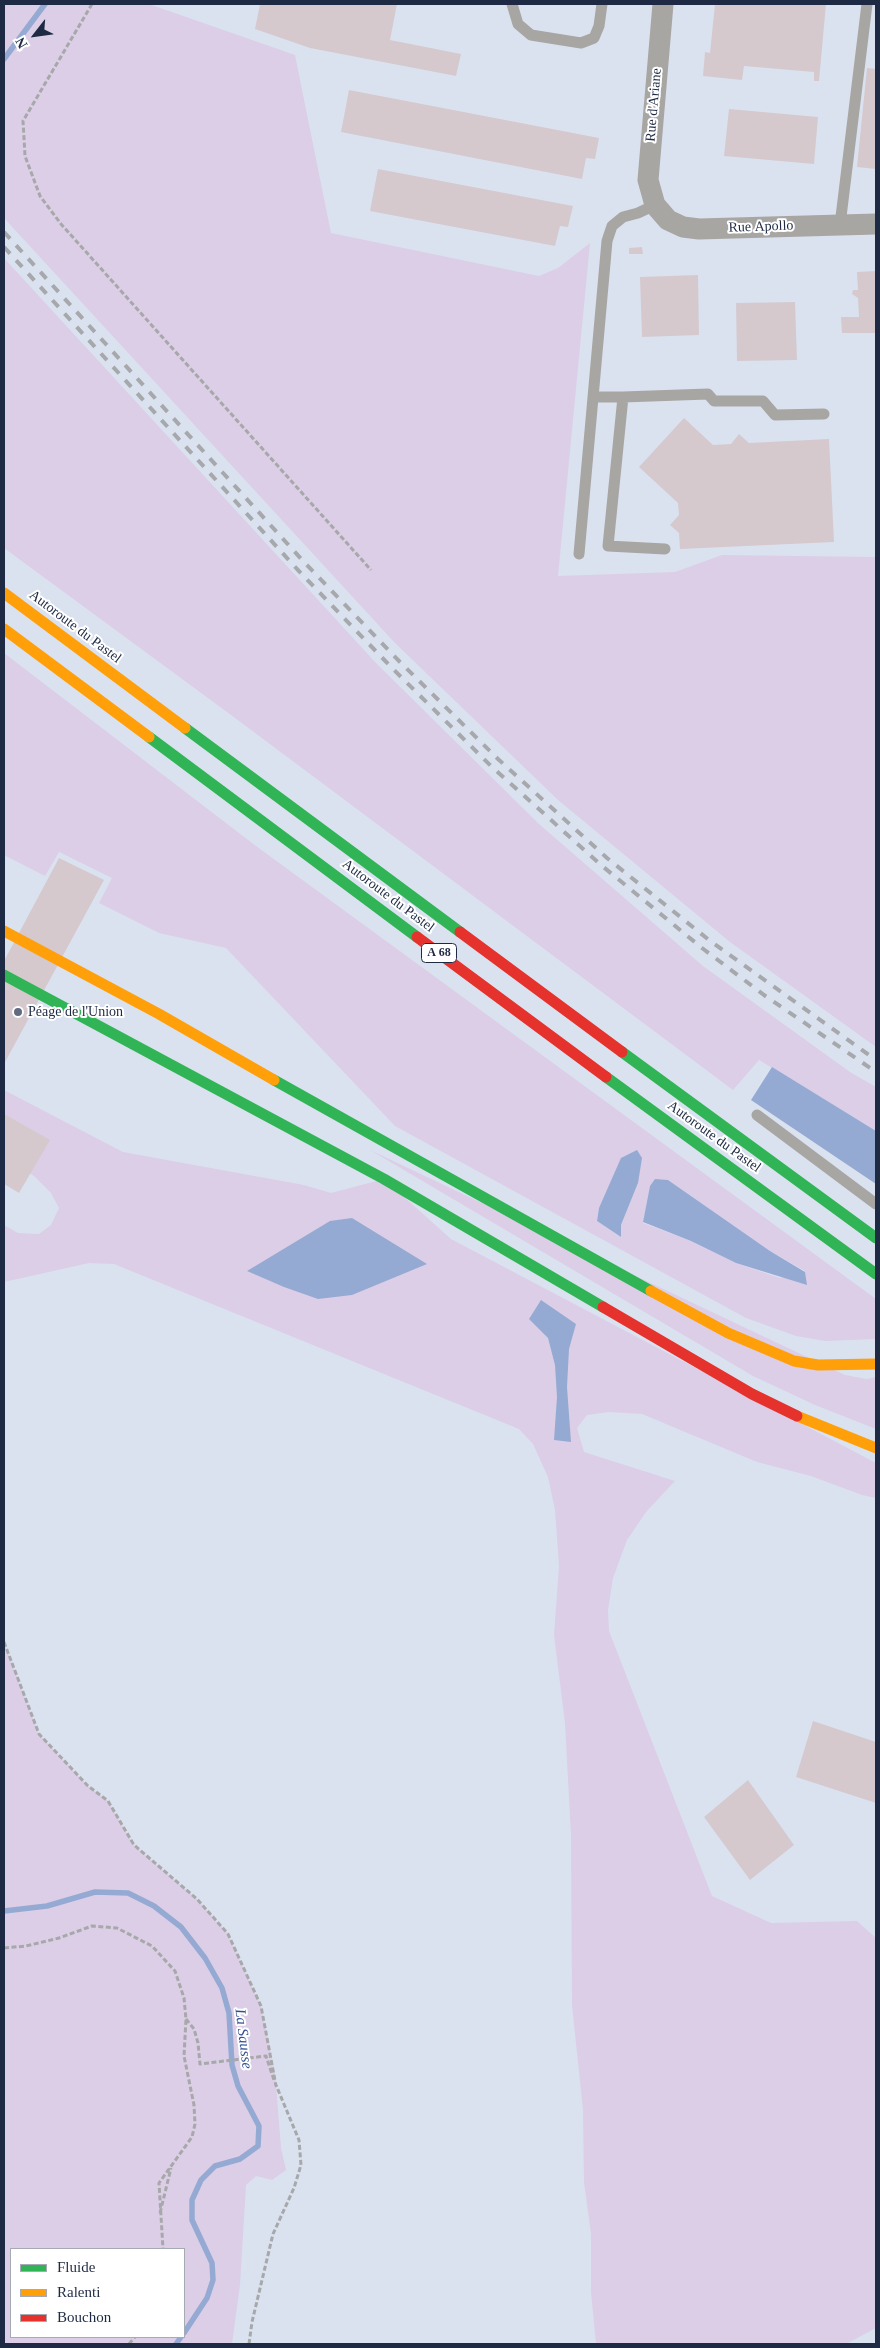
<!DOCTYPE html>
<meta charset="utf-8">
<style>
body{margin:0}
#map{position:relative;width:880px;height:2348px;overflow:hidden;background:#dae2f0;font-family:Georgia,serif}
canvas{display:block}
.frame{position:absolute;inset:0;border:5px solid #1e2a43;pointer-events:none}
.legend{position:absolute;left:10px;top:2248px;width:175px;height:90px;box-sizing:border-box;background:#fff;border:1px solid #a5aab4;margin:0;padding:6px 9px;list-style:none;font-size:15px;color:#1e2a43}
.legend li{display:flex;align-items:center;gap:10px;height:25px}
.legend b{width:25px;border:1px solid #a5aab4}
.north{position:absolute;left:10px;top:10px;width:50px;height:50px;-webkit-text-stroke:4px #fff;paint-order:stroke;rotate:240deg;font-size:14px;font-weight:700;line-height:20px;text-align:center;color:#1e2a43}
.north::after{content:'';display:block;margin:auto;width:18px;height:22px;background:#1e2a43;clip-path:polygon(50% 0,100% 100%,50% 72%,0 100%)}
</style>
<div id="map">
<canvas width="880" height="2348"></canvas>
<div class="frame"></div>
<ul class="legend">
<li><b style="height:6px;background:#30b455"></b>Fluide</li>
<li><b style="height:6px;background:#ff9f0a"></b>Ralenti</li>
<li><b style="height:6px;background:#e5322d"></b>Bouchon</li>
</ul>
<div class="north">N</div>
</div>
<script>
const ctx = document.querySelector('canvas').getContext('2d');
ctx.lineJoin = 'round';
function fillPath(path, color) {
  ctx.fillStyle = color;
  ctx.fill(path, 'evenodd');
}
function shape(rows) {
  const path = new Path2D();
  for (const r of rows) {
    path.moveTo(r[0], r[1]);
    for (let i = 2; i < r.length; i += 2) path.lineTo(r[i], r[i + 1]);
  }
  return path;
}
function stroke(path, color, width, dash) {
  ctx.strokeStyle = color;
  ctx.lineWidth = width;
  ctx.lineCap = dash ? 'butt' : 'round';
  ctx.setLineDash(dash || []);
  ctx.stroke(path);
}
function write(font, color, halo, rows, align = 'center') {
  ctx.font = font + ' Georgia,serif';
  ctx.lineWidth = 4;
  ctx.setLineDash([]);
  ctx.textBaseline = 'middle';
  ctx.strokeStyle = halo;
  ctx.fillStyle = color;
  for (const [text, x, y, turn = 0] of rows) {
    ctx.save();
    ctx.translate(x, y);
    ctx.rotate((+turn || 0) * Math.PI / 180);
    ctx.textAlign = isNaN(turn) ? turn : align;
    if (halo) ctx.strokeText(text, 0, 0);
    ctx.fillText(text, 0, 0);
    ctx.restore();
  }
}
fillPath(shape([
 [4,4,149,4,295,55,331,233,539,276,558,268,590,243,558,576,675,572,722,555,876,557,876,1047,730,942,558,800,395,643,4,218],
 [4,258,376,663,539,824,703,966,850,1072,876,1087,876,1131,759,1060,733,1090,227,712,4,548],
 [4,653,256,846,876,1299,876,1339,825,1341,796,1336,746,1318,395,1126,226,948,159,933,99,903,112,878,59,852,45,876,4,855],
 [668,1180,770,1251,805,1271,780,1278,736,1263,691,1241,643,1223,650,1186],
 [638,1183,621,1225,621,1237,597,1221,599,1208],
 [4,1090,123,1152,304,1185,331,1193,384,1179,451,1239,876,1463,876,1498,862,1495,811,1476,757,1462,642,1414,609,1412,587,1415,577,1428,584,1452,675,1481,646,1512,627,1540,613,1578,608,1610,609,1631,712,1896,771,1923,857,1921,876,1938,876,2328,846,2344,596,2344,591,2292,591,2234,584,2182,583,2110,572,2005,571,1835,565,1723,554,1635,559,1566,555,1510,548,1477,533,1444,519,1429,114,1264,89,1263,4,1282,4,1225,18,1233,39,1234,51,1225,59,1208,51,1193,34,1176,4,1157],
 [370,1150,845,1375,867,1379,876,1377,876,1429,815,1405,753,1376],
 [4,1642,39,1734,88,1786,108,1801,134,1845,197,1899,228,1934,261,2006,275,2073,281,2148,286,2170,272,2180,256,2176,246,2185,240,2285,232,2344,4,2344],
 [11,2249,184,2249,184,2337,11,2337]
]), '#dccee7');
fillPath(shape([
 [772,1067,876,1131,876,1184,751,1100],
 [637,1150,642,1158,638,1183,621,1225,621,1237,597,1221,599,1208,621,1158],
 [655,1179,668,1180,770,1251,805,1272,807,1285,736,1263,691,1241,643,1222,650,1186],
 [352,1218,427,1264,352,1295,318,1299,284,1287,247,1271,330,1221],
 [541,1300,576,1324,569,1349,567,1387,571,1442,554,1440,557,1397,555,1365,548,1338,529,1319]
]), '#95aad3');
stroke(shape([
 [4,59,45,4],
 [4,1911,47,1906,95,1892,128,1893,154,1906,181,1927,205,1958,222,1988,229,2013,232,2065,238,2086,259,2126,258,2146,240,2159,215,2166,201,2180,192,2200,192,2220,212,2263,213,2280,207,2298,184,2333],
 [176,2344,181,2337]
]), '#95aad3', 5.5);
fillPath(shape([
 [260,4,397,4,390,40,461,54,456,76,310,48,255,29],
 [715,4,826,4,819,81,814,81,814,72,744,66,742,80,703,76,705,52,710,53],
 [867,68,876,69,876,169,857,167],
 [349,90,599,138,595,159,586,158,582,179,341,132],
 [729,109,818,117,814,164,724,156],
 [378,169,573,206,568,227,560,226,555,246,370,211],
 [642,247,643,254,629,254,629,248],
 [876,271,876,333,842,333,841,317,859,317,858,298,852,294,853,290,858,290,857,272],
 [698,275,699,335,642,337,640,277],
 [795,302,797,360,737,361,736,303],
 [684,418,713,445,731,444,739,434,749,443,829,439,834,542,680,549,679,533,670,525,679,515,678,503,639,467],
 [59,858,104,880,4,1064,4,961],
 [4,1114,50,1140,19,1193,4,1184],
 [813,1721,876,1742,876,1803,796,1777],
 [748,1780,794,1845,750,1880,704,1817]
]), '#d5c9ce');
stroke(shape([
 [92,4,23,121,25,156,40,196,61,224,371,570],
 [4,1642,39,1734,88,1786,108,1801,134,1845,197,1899,228,1934,261,2006,276,2086],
 [4,1948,26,1946,59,1938,92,1926,117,1928,152,1946,175,1971,184,1998,186,2019,184,2056,194,2105,195,2124,192,2137,159,2183,163,2249],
 [186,2019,194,2029,198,2043,200,2064,266,2056,274,2080],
 [160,2213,171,2168],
 [129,2344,135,2337],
 [249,2344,252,2322,273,2234,294,2188,301,2165,299,2140,276,2085]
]), '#a7a8aa', 3, [5, 2.5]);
stroke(shape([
 [512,4,518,24,531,35,581,43,594,38,599,26,602,4],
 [840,225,867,4],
 [594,397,623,397],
 [665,549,608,546,623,397,708,394,714,401,763,401,775,415,824,414],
 [579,554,607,241,612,226,623,217,638,213,655,205],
 [757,1115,876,1204]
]), '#a8a6a3', 11);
stroke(shape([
 [663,4,648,180,655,205,668,220,683,227,699,229,876,224]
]), '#a8a6a3', 21);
stroke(shape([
 [185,728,460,932],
 [149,737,417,937],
 [4,975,384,1179,603,1307],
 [622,1052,876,1238],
 [606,1077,876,1274],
 [274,1080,651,1291]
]), '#30b455', 11);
stroke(shape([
 [4,593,185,728],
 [4,629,149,737],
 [4,931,159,1014,274,1080],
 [651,1291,728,1333,794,1361,818,1365,876,1364],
 [797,1416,876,1448]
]), '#ff9f0a', 11);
stroke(shape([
 [460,932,622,1052],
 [417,937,606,1077],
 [603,1307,752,1394,797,1416]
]), '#e5322d', 11);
stroke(shape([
 [4,232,304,562,400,662,498,759,607,858,709,940,876,1060],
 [4,247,297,569,392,668,491,766,601,865,702,948,764,995,876,1072]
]), '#a7a8ac', 4, [9, 9]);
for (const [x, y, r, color] of [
 [18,1012,5,"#606a80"]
]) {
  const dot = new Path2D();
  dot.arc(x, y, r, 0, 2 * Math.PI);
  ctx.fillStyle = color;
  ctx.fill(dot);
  stroke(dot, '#fff', 2);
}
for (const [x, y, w] of [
 [439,953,35]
]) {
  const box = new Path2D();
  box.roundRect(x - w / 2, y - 9.5, w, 19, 4);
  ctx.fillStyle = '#fff';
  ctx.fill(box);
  stroke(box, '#1e2a43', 1);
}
write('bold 12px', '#1e2a43', null, [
 ["A 68",439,953]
]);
write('14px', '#1e2a43', '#fff', [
 ["Rue d'Ariane",654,105,-85],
 ["Rue Apollo",761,227,-2],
 ["Autoroute du Pastel",75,627,37],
 ["Autoroute du Pastel",388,896,37],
 ["Autoroute du Pastel",714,1137,36]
]);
write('14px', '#1e2a43', '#fff', [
 ["Péage de l'Union",28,1012]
], 'left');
write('italic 15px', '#335093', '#fff', [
 ["La Sausse",243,2039,83]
]);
</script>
